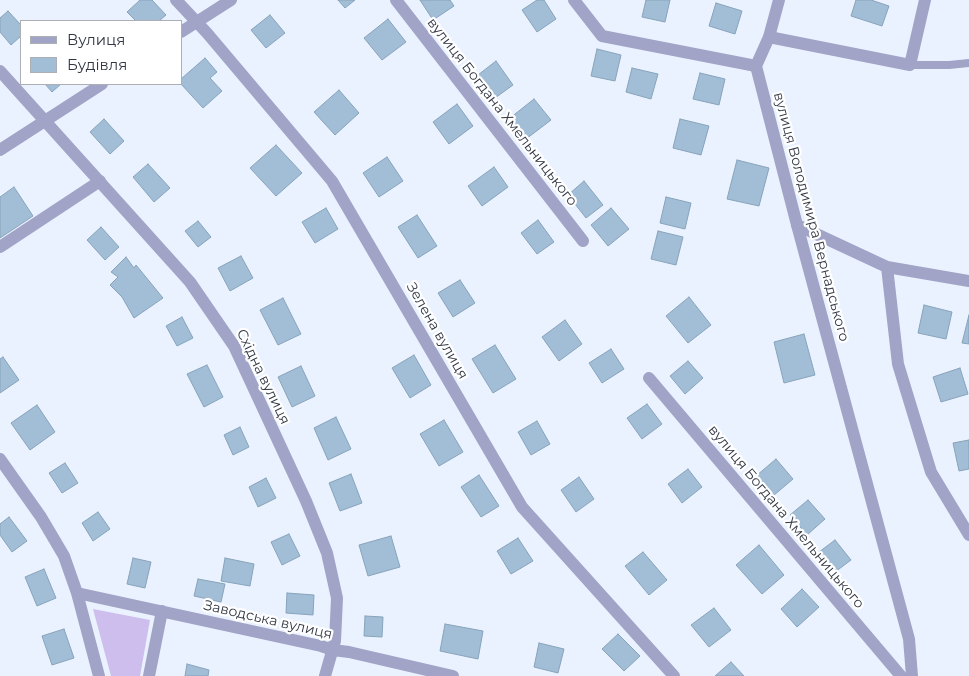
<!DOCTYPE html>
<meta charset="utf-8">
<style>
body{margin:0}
#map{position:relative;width:969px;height:676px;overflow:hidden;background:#ebf2ff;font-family:Montserrat,sans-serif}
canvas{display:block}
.legend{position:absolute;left:20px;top:20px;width:162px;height:65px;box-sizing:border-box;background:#fff;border:1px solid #acafb4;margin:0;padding:6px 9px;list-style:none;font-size:15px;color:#303743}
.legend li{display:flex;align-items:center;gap:10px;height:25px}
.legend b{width:25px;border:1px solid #acafb4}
</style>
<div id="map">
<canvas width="969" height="676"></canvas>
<ul class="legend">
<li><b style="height:6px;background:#a1a4c7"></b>Вулиця</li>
<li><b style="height:14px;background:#a2bed7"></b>Будівля</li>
</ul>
</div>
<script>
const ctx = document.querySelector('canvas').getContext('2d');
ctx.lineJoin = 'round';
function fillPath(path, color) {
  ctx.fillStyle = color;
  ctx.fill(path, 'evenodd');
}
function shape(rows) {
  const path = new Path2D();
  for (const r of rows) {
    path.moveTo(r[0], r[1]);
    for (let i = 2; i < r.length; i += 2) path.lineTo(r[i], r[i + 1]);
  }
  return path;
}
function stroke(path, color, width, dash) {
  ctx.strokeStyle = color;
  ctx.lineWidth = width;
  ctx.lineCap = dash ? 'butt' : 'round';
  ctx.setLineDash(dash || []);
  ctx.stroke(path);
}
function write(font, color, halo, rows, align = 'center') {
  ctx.font = font + ' Montserrat,sans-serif';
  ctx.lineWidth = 4.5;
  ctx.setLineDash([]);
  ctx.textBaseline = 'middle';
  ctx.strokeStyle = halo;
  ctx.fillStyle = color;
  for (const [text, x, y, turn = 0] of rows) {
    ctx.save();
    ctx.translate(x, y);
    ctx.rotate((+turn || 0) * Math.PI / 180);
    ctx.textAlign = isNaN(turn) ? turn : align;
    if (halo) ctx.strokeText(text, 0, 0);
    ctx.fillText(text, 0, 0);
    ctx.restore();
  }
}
fillPath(shape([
 [93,609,150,620,140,676,111,676]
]), '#cebeee');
const building = shape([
 [140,0,152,0,166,15,159,21,136,21,127,12,140,0],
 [338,0,355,0,345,8,338,0],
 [420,0,450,0,454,6,433,20,420,0],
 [537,0,544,0,556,19,537,32,522,10,537,0],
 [646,0,670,0,665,22,642,17,646,0],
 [856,0,871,0,889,6,882,26,851,16,856,0],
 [716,3,742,11,735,34,709,26,716,3],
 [8,11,21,25,21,36,11,45,0,32,0,18,8,11],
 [270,15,285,33,266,48,251,30,270,15],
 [388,19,406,42,382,60,364,38,388,19],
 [597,49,621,55,615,81,591,76,597,49],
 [205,58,217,72,210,78,222,91,203,108,181,84,181,79,205,58],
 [496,61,513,85,495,98,478,75,496,61],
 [632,68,658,74,651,99,626,92,632,68],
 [700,73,725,79,719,105,693,99,700,73],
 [45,84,61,84,52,92,45,84],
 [339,90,359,113,335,135,314,112,339,90],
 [534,99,551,120,526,139,510,118,534,99],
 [457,104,473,126,449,144,433,122,457,104],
 [104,119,124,141,110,154,90,132,104,119],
 [680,119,709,126,701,155,673,148,680,119],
 [276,145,302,173,276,196,250,168,276,145],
 [387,157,403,181,379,197,363,173,387,157],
 [737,160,769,168,759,206,727,199,737,160],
 [148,164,170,188,154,202,133,177,148,164],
 [494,167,508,187,482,206,468,186,494,167],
 [584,181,603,205,586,218,568,195,584,181],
 [14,187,33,216,0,238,0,197,14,187],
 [666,197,691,203,685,229,660,223,666,197],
 [326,208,338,229,315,243,302,222,326,208],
 [611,208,629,229,608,246,591,225,611,208],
 [417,215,437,246,418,258,398,227,417,215],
 [538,220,554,242,537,254,521,233,538,220],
 [198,221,211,237,198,247,185,231,198,221],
 [101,227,119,247,105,260,87,240,101,227],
 [658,231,683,237,676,265,651,259,658,231],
 [241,256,253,278,230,291,218,268,241,256],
 [126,257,134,268,136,265,163,298,134,318,122,297,110,285,118,277,111,272,126,257],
 [460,280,475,303,453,317,438,293,460,280],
 [689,297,711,325,688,343,666,316,689,297],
 [283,298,301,334,278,345,260,310,283,298],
 [924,305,952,312,946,339,918,333,924,305],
 [969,315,969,344,962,343,969,315],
 [182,317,193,338,177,346,166,326,182,317],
 [565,320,582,344,559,361,542,337,565,320],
 [804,334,815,375,784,383,774,342,804,334],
 [495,345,516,379,493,393,472,359,495,345],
 [611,349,624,369,602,383,589,363,611,349],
 [414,355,431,385,410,398,392,368,414,355],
 [3,357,19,380,0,393,0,359,3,357],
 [688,361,703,378,685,394,670,376,688,361],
 [207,365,223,397,204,407,187,374,207,365],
 [301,366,315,396,292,407,278,377,301,366],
 [960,368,968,394,941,402,933,377,960,368],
 [647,404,662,424,642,439,627,418,647,404],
 [37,405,55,432,30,450,11,423,37,405],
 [336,417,351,449,328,460,314,428,336,417],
 [444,420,463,452,439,466,420,434,444,420],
 [537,421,550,444,531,455,518,432,537,421],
 [240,427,249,447,233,455,224,435,240,427],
 [969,440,969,469,959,471,953,443,969,440],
 [776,459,793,479,773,496,756,476,776,459],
 [65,463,78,483,62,493,49,473,65,463],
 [688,469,702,487,682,503,668,484,688,469],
 [351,474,362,503,340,511,329,483,351,474],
 [479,475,499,506,481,517,461,487,479,475],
 [579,477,594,499,576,512,561,490,579,477],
 [266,478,276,498,258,507,249,487,266,478],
 [808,500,825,519,807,535,790,515,808,500],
 [98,512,110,529,93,541,82,523,98,512],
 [9,517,27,541,12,552,0,535,0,524,9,517],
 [289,534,300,556,282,565,271,542,289,534],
 [391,536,400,567,368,576,359,545,391,536],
 [518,538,533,561,511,574,497,551,518,538],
 [835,540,851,560,835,572,819,552,835,540],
 [759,545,784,575,762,594,736,565,759,545],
 [643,552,667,580,649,595,625,566,643,552],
 [133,558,151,562,145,588,127,584,133,558],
 [225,558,254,564,250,586,221,581,225,558],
 [44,569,56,598,37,606,25,577,44,569],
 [198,579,225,584,221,602,194,596,198,579],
 [802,589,819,607,797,627,781,609,802,589],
 [287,593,314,595,313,615,286,613,287,593],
 [714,608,731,630,709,647,691,625,714,608],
 [365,616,383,617,382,637,364,636,365,616],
 [445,624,483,631,478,659,440,651,445,624],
 [64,629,74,658,52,665,42,636,64,629],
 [618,634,640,656,624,671,602,649,618,634],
 [539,643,564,649,558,673,534,667,539,643],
 [731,662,744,676,715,676,731,662],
 [187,664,209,670,208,676,185,676,187,664]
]);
fillPath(building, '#a2bed7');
stroke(building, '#87a3ba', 1);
stroke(shape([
 [910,65,949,65,969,63]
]), '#a1a4c7', 8);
stroke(shape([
 [176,0,207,33,332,181,522,507,674,676],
 [396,0,583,241],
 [574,0,602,36,756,66],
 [769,37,910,65,925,0],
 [797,225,887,267,969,281],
 [0,247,100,181],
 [887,267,898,364,931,472,969,535],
 [649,378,901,676],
 [0,459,41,517,64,556,77,593,99,676],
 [77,593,321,646,333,650],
 [149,676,162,611]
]), '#a1a4c7', 12);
stroke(shape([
 [779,0,769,37,756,66,797,225,909,639,912,676],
 [181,32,231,0],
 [0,71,190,282,234,346,306,501,327,553,337,598,335,641,325,676],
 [0,150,102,84],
 [333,650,349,652,453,676]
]), '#a1a4c7', 12);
write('14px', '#303743', '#fff', [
 ["вулиця Богдана Хмельницького",502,112,52],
 ["вулиця Володимира Вернадського",811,217,75],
 ["Зелена вулиця",437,331,60],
 ["Східна вулиця",263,377,64],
 ["вулиця Богдана Хмельницького",786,517,50],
 ["Заводська вулиця",268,620,13]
]);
</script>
